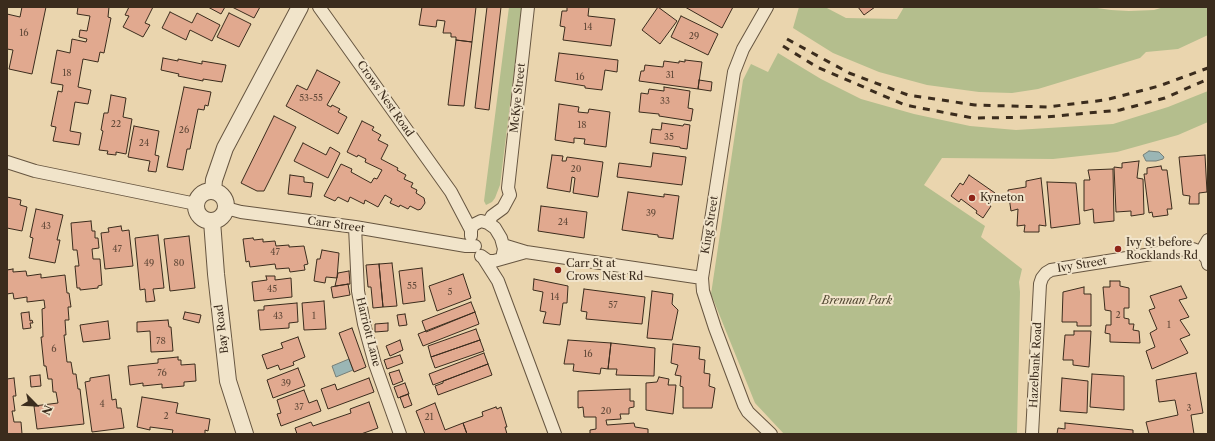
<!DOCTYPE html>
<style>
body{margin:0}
#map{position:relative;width:1215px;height:441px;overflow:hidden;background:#ead5ae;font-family:"Libre Caslon Text",serif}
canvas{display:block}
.frame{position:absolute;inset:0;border:8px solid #3b2c1d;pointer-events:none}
.north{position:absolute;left:16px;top:385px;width:40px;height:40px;-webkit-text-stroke:3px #f1e4ca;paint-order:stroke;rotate:114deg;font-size:11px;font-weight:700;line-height:16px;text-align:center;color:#3b2c1d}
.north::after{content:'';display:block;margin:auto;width:14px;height:18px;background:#3b2c1d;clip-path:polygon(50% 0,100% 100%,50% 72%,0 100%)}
</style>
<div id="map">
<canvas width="1215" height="441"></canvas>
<div class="frame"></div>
<div class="north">N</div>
</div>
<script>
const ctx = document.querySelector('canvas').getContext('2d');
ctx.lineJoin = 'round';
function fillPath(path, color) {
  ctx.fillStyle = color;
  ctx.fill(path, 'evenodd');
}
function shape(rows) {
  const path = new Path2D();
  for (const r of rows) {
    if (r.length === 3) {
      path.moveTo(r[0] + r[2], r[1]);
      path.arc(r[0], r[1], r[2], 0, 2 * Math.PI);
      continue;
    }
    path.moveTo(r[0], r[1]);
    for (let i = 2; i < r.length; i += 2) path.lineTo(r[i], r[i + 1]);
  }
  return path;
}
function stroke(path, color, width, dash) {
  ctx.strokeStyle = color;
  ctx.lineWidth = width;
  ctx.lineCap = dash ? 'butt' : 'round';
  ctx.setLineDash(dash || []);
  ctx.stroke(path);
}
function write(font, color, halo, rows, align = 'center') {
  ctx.font = font + ' "Libre Caslon Text",serif';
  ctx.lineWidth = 4;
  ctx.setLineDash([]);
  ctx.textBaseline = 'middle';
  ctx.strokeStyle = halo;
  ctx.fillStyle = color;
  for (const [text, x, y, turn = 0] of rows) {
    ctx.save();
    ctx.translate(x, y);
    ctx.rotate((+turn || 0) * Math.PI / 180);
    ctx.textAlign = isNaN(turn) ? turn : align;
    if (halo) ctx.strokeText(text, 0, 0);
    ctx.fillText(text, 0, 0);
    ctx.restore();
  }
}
fillPath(shape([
 [509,7,522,7,500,185,495,198,492,202,486,205,484,201],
 [799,7,825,7,846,18,897,19,904,7,1090,7,1111,10,1129,11,1154,10,1164,7,1208,7,1208,35,1178,49,1146,52,1140,58,1038,89,1012,93,979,92,927,85,879,72,833,53,793,28],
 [778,53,821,79,861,99,914,114,970,126,1016,130,1113,124,1168,107,1208,91,1208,122,1178,135,1117,152,1053,159,942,158,924,185,985,226,981,237,1022,269,1019,282,1020,292,1017,434,784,434,755,403,711,294,743,80,751,64,768,72]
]), '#b4be8d');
const water = shape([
 [1149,151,1159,152,1164,157,1163,159,1156,161,1146,161,1143,155,1149,151],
 [349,359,353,370,336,377,332,366,349,359]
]);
fillPath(water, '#9bb6b5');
stroke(water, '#757f78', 1);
const building = shape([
 [22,7,46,7,32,74,9,69,13,50,7,49,7,14,20,17,22,7],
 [78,7,109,7,108,17,111,18,104,53,100,52,98,62,83,59,78,87,91,90,88,104,75,102,70,131,81,133,79,145,53,141,56,127,51,126,58,91,62,92,63,85,51,83,57,50,70,53,72,39,86,42,87,39,79,37,80,30,87,31,90,16,77,14,78,7],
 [129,7,153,7,145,23,150,25,143,37,123,27,129,16,125,15,129,7],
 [208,7,225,7,221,14,208,7],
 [232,7,260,7,254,18,232,7],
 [422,7,476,7,472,42,456,40,456,37,451,37,451,33,443,33,445,21,437,20,436,27,419,25,422,7],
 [487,7,501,7,489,110,475,108,487,7],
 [567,7,589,7,588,16,615,19,611,46,563,40,565,27,560,26,562,11,567,11,567,7],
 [658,7,677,21,660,44,642,30,658,7],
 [685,7,733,7,722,28,685,7],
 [858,7,875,7,864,15,858,7],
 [170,12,192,23,197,13,220,25,212,41,190,30,186,40,162,28,170,12],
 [229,13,251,24,239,47,217,37,229,13],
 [681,16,718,34,708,55,671,37,681,16],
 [456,40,472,42,464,106,448,105,456,40],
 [559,53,618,60,617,72,605,70,602,90,585,88,585,86,555,81,559,53],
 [163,58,178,61,178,59,202,64,202,61,226,65,222,82,203,79,203,81,178,76,179,74,161,70,163,58],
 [685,60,702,62,698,89,639,81,641,71,644,71,645,65,663,67,664,61,679,63,679,61,685,62,685,60],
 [317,70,340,82,327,105,331,107,332,105,340,109,338,112,347,117,338,134,286,106,297,85,307,90,317,70],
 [699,80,712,82,711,91,698,89,699,80],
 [184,87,211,92,208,106,205,105,204,110,198,109,190,149,187,149,183,170,167,167,184,87],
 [664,87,690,91,688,108,693,109,691,121,659,116,659,114,639,112,641,93,648,94,649,89,664,91,664,87],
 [111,95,126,98,123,117,132,119,126,154,116,152,116,155,107,154,108,151,99,150,103,131,101,130,104,113,108,113,111,95],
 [559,104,579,107,578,112,588,113,589,109,610,112,606,147,584,144,585,139,574,138,574,143,555,140,559,104],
 [274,116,296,127,264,191,257,191,241,183,274,116],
 [362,121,374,127,372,130,381,135,378,140,388,145,381,159,398,168,397,170,406,175,404,179,413,183,411,187,417,190,416,193,424,198,425,203,421,209,418,210,410,206,408,209,400,205,399,207,390,203,392,199,385,195,378,207,365,200,364,204,350,197,348,202,338,197,335,201,324,196,341,164,352,169,351,172,371,183,374,178,377,179,382,170,365,162,366,159,358,155,357,157,347,152,362,121],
 [662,123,683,126,684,124,690,125,687,149,680,148,680,147,650,143,652,129,661,130,662,123],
 [134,126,159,131,155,155,159,156,156,172,148,171,150,161,128,157,134,126],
 [303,143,326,155,330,147,340,153,328,178,294,161,303,143],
 [653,153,686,157,682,185,617,177,619,163,651,167,653,153],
 [552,155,563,156,562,161,566,161,567,157,603,162,598,197,573,193,575,178,572,177,570,192,547,188,552,155],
 [1205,155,1207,192,1199,193,1199,204,1189,204,1190,196,1183,195,1179,157,1205,155],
 [1139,161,1137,178,1143,179,1144,214,1131,216,1131,211,1116,212,1114,167,1122,168,1122,163,1139,161],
 [1161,166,1162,170,1167,170,1172,209,1167,209,1168,215,1153,217,1152,212,1149,213,1144,174,1147,174,1147,168,1161,166],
 [1113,169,1114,221,1094,223,1093,209,1084,211,1084,180,1090,180,1088,170,1113,169],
 [290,175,304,177,304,182,313,183,311,197,288,194,290,175],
 [969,175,995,193,987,203,991,206,983,218,976,213,977,211,961,199,959,202,951,196,960,183,963,185,969,175],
 [1041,178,1046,226,1039,225,1039,232,1024,232,1025,225,1017,226,1018,209,1011,211,1008,190,1026,187,1026,181,1041,178],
 [1047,182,1076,183,1080,224,1051,228,1047,182],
 [628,192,664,197,664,194,679,196,673,239,658,237,658,235,622,230,628,192],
 [7,197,21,200,20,205,27,207,22,231,7,228,7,197],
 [541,206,587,212,584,238,538,231,541,206],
 [36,209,63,215,57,240,60,240,55,263,29,258,33,238,30,237,36,209],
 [91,221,92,231,95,231,95,238,98,238,99,248,92,249,93,259,100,259,102,285,98,286,98,288,80,290,80,288,77,288,75,266,79,266,77,250,73,250,71,223,91,221],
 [121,226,122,231,129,230,133,266,105,269,101,233,109,232,108,228,121,226],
 [158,235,164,288,153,289,155,301,146,302,145,289,140,290,135,238,158,235],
 [189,236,195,288,170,291,164,239,189,236],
 [253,238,254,240,263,239,263,242,275,241,276,246,289,245,289,247,304,246,308,264,304,265,305,270,290,272,289,268,276,269,275,264,250,267,249,261,246,262,243,239,253,238],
 [322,250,339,253,337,278,326,277,325,283,314,281,317,259,320,259,322,250],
 [392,263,397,306,383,307,379,264,392,263],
 [379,264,383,307,373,308,371,287,368,287,366,265,379,264],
 [422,268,425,301,403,304,399,271,422,268],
 [13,269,13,272,26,271,27,276,41,274,41,278,65,275,67,293,69,293,71,307,68,307,69,320,65,320,66,335,64,335,67,362,71,362,73,374,76,374,78,389,80,389,84,424,37,429,34,406,58,403,56,392,53,392,52,379,48,379,46,366,44,366,41,337,43,337,42,309,45,308,44,300,27,302,27,297,14,299,13,293,7,294,7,270,13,269],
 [349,271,350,284,335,286,338,273,349,271],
 [463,274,471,298,437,311,429,286,463,274],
 [266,276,275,276,275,280,291,278,292,297,254,301,252,282,267,280,266,276],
 [534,279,568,286,567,303,563,303,560,325,543,323,546,312,540,311,543,292,533,290,534,279],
 [1110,281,1120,281,1120,286,1129,288,1129,308,1124,308,1124,318,1129,319,1129,324,1134,324,1133,330,1139,331,1140,343,1110,342,1110,334,1105,333,1106,325,1111,325,1111,311,1105,310,1103,287,1110,287,1110,281],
 [348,284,350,295,333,298,331,287,348,284],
 [1181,286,1187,298,1179,300,1189,317,1180,320,1190,335,1180,339,1188,353,1152,369,1146,351,1155,347,1150,333,1157,329,1149,310,1155,308,1150,296,1181,286],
 [1084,287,1084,294,1091,294,1091,326,1077,326,1077,322,1062,322,1063,292,1084,287],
 [584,289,645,297,642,324,586,319,587,312,581,311,584,289],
 [652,291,673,294,672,304,678,310,672,340,647,338,652,291],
 [324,301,326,329,304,330,302,303,324,301],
 [471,302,475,312,426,332,422,321,471,302],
 [297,303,298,322,289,323,289,328,260,330,258,310,264,310,264,306,297,303],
 [29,312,30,321,32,320,33,323,30,323,31,328,23,329,21,313,29,312],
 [185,312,201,315,199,323,183,319,185,312],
 [475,312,479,324,423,346,418,334,475,312],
 [405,314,407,325,399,326,397,315,405,314],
 [168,320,169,327,171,327,173,351,151,352,150,331,137,332,137,322,168,320],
 [108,321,110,339,83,342,80,325,108,321],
 [388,323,388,331,375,332,375,324,388,323],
 [352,328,366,367,354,372,339,333,352,328],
 [476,329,480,340,431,357,428,346,476,329],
 [1074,331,1091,331,1089,367,1073,365,1073,360,1063,360,1065,335,1074,335,1074,331],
 [298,337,305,357,293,362,294,365,280,370,278,365,267,369,262,355,283,348,281,343,298,337],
 [400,340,403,350,390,356,386,346,400,340],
 [480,340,484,351,435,368,431,357,480,340],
 [568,340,611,343,608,369,601,368,600,374,573,371,574,364,564,364,568,340],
 [611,343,655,348,654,376,616,375,617,369,608,369,611,343],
 [673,344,700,347,699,359,705,360,704,373,710,374,709,386,715,388,712,408,683,408,683,387,680,386,681,376,675,375,678,365,671,363,673,344],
 [484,353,488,364,433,385,429,374,484,353],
 [400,355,403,363,387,369,384,360,400,355],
 [178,357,178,360,181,360,181,365,195,364,196,381,184,382,184,386,162,388,162,384,143,386,143,383,130,385,128,366,158,363,158,359,178,357],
 [488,364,492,375,438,395,435,386,443,383,443,381,488,364],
 [298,368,305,386,273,398,267,380,298,368],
 [399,370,403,381,393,385,389,373,399,370],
 [1196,373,1203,413,1191,415,1194,434,1149,434,1146,422,1178,415,1175,400,1159,402,1156,380,1196,373],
 [1092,374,1124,376,1124,410,1090,407,1092,374],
 [40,375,41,386,31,387,30,376,40,375],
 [109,375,112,400,116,399,117,408,121,408,124,428,92,432,85,382,90,381,90,378,109,375],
 [659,377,669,379,668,385,676,385,673,414,646,410,646,383,657,382,659,377],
 [14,378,16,396,13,396,15,411,12,411,14,422,21,422,22,434,7,434,7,379,14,378],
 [369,378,374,392,328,409,321,389,335,384,337,390,369,378],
 [1062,378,1088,381,1087,413,1060,411,1062,378],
 [405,383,409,394,398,398,394,387,405,383],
 [630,389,630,401,634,401,634,407,629,408,629,414,620,414,621,419,606,420,607,425,634,423,635,427,648,429,648,434,590,434,590,430,596,429,596,417,584,417,583,407,578,408,578,391,630,389],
 [304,390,309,403,317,400,321,411,281,426,277,414,281,413,277,400,304,390],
 [408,394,412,405,404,408,400,397,408,394],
 [142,397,178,403,176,413,210,419,208,431,205,430,205,434,172,434,173,430,150,427,150,430,137,427,142,397],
 [369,402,378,428,361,434,297,434,295,428,311,422,313,426,351,413,350,409,369,402],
 [435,403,445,430,463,423,467,434,425,434,416,411,435,403],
 [496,407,497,409,501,407,507,427,505,427,507,434,467,434,463,423,483,416,482,412,496,407],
 [1065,423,1133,430,1133,434,1057,434,1058,428,1065,429,1065,423]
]);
fillPath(building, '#e1a98f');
stroke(building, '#3b2c1d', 1);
const minor = shape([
 [319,7,451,192,471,230],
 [767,7,743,49,734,72,702,278,703,291,715,328,744,405,748,412,771,434],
 [7,162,35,171,196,204],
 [226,208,241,212,355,227,466,246,475,246],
 [488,223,492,216,503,208,510,195,508,188,528,7],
 [355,227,358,291,364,324,375,364,400,434],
 [471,236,471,230,473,225,481,221,488,223,495,228,501,238,504,249,502,258],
 [503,245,526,252,702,278],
 [1201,252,1207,259,1208,264],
 [1201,252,1208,240],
 [481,256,488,261,494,261,526,252],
 [484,259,498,281,555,434],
 [1032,434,1040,284,1042,278,1046,273,1051,270,1177,250,1193,249,1201,252]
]);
const tertiary = shape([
 [211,206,15],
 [213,191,214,180,225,148,300,7],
 [212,221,216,274,228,381,245,434]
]);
stroke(minor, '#675641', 14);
stroke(tertiary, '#675641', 18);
stroke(minor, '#f1e4ca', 12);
stroke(tertiary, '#f1e4ca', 16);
stroke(shape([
 [787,39,849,73,908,95,975,105,1047,107,1105,100,1159,86,1208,68],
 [783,46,817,67,905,105,973,118,1046,117,1120,110,1165,98,1208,79]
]), '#3b2c1d', 3, [7, 7]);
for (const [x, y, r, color] of [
 [972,198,4,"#8f2418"],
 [1118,249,4,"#8f2418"],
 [558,270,4,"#8f2418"]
]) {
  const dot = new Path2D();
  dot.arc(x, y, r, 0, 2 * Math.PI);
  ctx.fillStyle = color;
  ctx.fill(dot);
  stroke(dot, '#f1e4ca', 1.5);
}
write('9px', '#644b3a', null, [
 ["14",588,27],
 ["16",24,33],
 ["29",694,36],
 ["18",67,73],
 ["31",670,75],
 ["16",580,77],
 ["53-55",311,98],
 ["33",665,101],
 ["22",116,124],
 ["18",582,125],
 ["26",184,130],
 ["35",669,137],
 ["24",144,143],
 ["20",576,169],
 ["39",651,213],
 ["24",563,222],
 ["43",46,226],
 ["47",117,249],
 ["47",275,252],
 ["49",149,263],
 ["80",179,263],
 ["55",412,286],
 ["45",272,289],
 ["5",450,292],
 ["14",555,297],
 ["57",613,305],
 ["2",1118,315],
 ["43",278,316],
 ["1",314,316],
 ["1",1169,325],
 ["78",161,341],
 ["6",54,349],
 ["16",588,354],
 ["76",162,373],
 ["39",286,383],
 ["4",102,404],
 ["37",299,407],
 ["3",1189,408],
 ["20",606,411],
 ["2",166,416],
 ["21",429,417]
]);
write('11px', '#3b2c1d', '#f1e4ca', [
 ["McKye Street",518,98,-84],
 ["Crows Nest Road",385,99,55],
 ["Carr Street",336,225,8],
 ["King Street",710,225,-81],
 ["Ivy Street",1082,265,-9],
 ["Bay Road",222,329,-97],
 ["Harriott Lane",368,332,76],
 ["Hazelbank Road",1036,365,-87]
]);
write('11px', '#3b2c1d', '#f1e4ca', [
 ["Kyneton",980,198],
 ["Ivy St before",1126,243],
 ["Rocklands Rd",1126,256],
 ["Carr St at",566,264],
 ["Crows Nest Rd",566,277]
], 'left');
write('italic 11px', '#534933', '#f1e4ca', [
 ["Brennan Park",857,301]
]);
</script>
